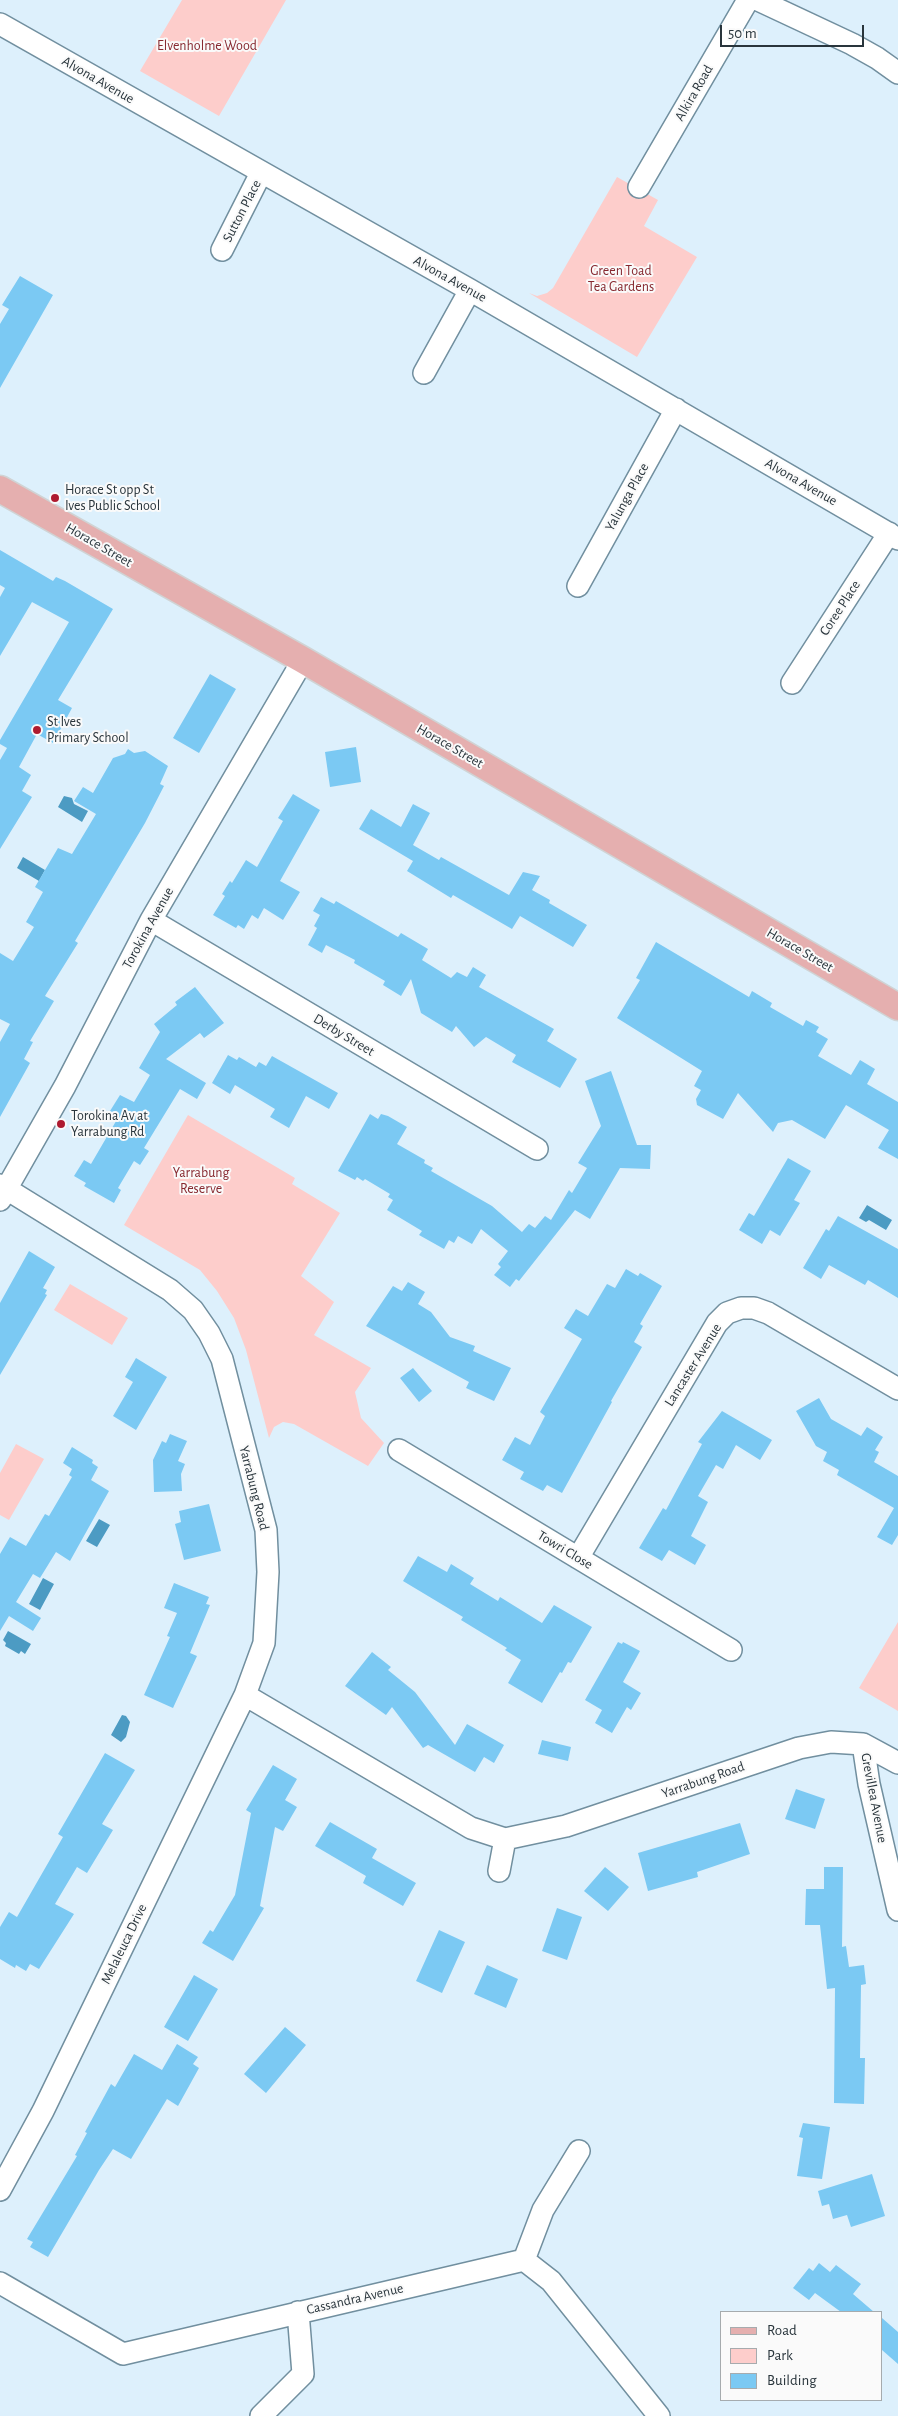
<!DOCTYPE html>
<style>
body{margin:0}
#map{position:relative;width:898px;height:2416px;overflow:hidden;background:#ddf0fc;font-family:"Alegreya Sans",sans-serif}
canvas{display:block}
.legend{position:absolute;left:720px;top:2311px;width:162px;height:90px;box-sizing:border-box;background:#fafafa;border:1px solid #a6abae;margin:0;padding:6px 9px;list-style:none;font-size:15px;color:#29353c}
.legend li{display:flex;align-items:center;gap:10px;height:25px}
.legend b{width:25px;border:1px solid #a6abae}
.scale{position:absolute;left:720px;top:25px;width:144px;height:22px;box-sizing:border-box;border:2px solid #29353c;border-top:0;padding-left:6px;font-size:15px;line-height:18px;white-space:nowrap;color:#29353c;-webkit-text-stroke:4px #fafafa;paint-order:stroke}
</style>
<div id="map">
<canvas width="898" height="2416"></canvas>
<ul class="legend">
<li><b style="height:6px;background:#e5afaf"></b>Road</li>
<li><b style="height:14px;background:#fdcdcb"></b>Park</li>
<li><b style="height:14px;background:#7bc9f3"></b>Building</li>
</ul>
<div class="scale">50 m</div>
</div>
<script>
const ctx = document.querySelector('canvas').getContext('2d');
ctx.lineJoin = 'round';
function fillPath(path, color) {
  ctx.fillStyle = color;
  ctx.fill(path, 'evenodd');
}
function shape(rows) {
  const path = new Path2D();
  for (const r of rows) {
    path.moveTo(r[0], r[1]);
    for (let i = 2; i < r.length; i += 2) path.lineTo(r[i], r[i + 1]);
  }
  return path;
}
function stroke(path, color, width, dash) {
  ctx.strokeStyle = color;
  ctx.lineWidth = width;
  ctx.lineCap = dash ? 'butt' : 'round';
  ctx.setLineDash(dash || []);
  ctx.stroke(path);
}
function write(font, color, halo, rows, align = 'center') {
  ctx.font = font + ' "Alegreya Sans",sans-serif';
  ctx.lineWidth = 4;
  ctx.setLineDash([]);
  ctx.textBaseline = 'middle';
  ctx.strokeStyle = halo;
  ctx.fillStyle = color;
  for (const [text, x, y, turn = 0] of rows) {
    ctx.save();
    ctx.translate(x, y);
    ctx.rotate((+turn || 0) * Math.PI / 180);
    ctx.textAlign = isNaN(turn) ? turn : align;
    if (halo) ctx.strokeText(text, 0, 0);
    ctx.fillText(text, 0, 0);
    ctx.restore();
  }
}
fillPath(shape([
 [182,0,286,0,219,116,140,71],
 [617,177,658,200,644,226,697,257,637,357,529,293,537,296,547,293,553,288],
 [188,1115,295,1178,292,1184,340,1213,301,1276,334,1302,314,1335,371,1368,355,1392,361,1418,384,1443,368,1466,294,1424,283,1422,274,1427,269,1438,246,1350,234,1318,217,1291,200,1270,124,1225],
 [70,1284,128,1318,112,1345,54,1310],
 [16,1444,44,1459,9,1520,0,1515,0,1473],
 [898,1622,898,1711,859,1688]
]), '#fdcdcb');
fillPath(shape([
 [64,796,72,798,74,804,88,811,82,822,58,807],
 [23,857,45,870,39,881,17,868],
 [867,1205,892,1220,886,1230,869,1220,866,1222,859,1218],
 [99,1519,110,1525,97,1547,86,1541],
 [43,1578,54,1584,40,1610,29,1604],
 [8,1631,31,1644,25,1654,21,1651,19,1654,5,1646,6,1643,3,1640],
 [122,1715,126,1716,130,1722,126,1737,121,1742,111,1735]
]), '#4c9bc3');
fillPath(shape([
 [20,276,53,295,0,388,0,324,9,309,2,305],
 [0,550,53,581,56,577,65,581,113,609,58,700,72,708,53,743,37,734,19,767,31,775,22,791,32,797,0,849,0,760,7,748,0,744,0,740,69,622,32,602,0,656,0,597,5,588,0,585],
 [210,674,236,689,199,753,173,738],
 [356,747,361,782,330,787,325,752],
 [128,749,134,753,145,751,168,766,160,784,164,786,145,823,75,941,78,943,45,996,54,1001,30,1041,33,1042,24,1059,30,1063,0,1117,0,1042,10,1024,0,1019,0,953,13,961,34,927,26,922,43,892,35,887,58,848,72,854,96,814,74,801,83,787,93,793,113,758,125,754],
 [293,794,320,810,280,881,300,892,283,920,264,908,258,919,252,915,244,929,238,925,236,928,213,915,225,896,222,894,230,881,232,883,246,860,257,867,283,821,278,818],
 [413,804,430,813,413,845,439,860,441,857,509,895,523,872,540,876,532,890,550,900,549,903,587,925,573,947,520,916,512,929,453,895,451,898,407,871,413,861,359,829,371,809,401,827],
 [321,897,334,904,336,901,398,937,401,933,428,949,422,960,451,978,457,972,467,977,473,967,486,975,479,987,554,1029,547,1041,577,1059,560,1088,512,1062,516,1055,486,1037,474,1047,456,1026,452,1032,421,1013,411,979,401,996,383,985,385,981,354,963,355,960,326,945,322,953,308,945,317,928,314,926,320,915,313,911],
 [656,942,749,997,752,991,772,1003,770,1007,803,1026,806,1020,819,1027,816,1032,828,1039,818,1056,851,1075,860,1060,875,1069,867,1084,898,1102,898,1159,878,1148,889,1130,846,1105,825,1139,792,1120,778,1123,773,1132,738,1093,723,1119,697,1105,696,1099,701,1090,694,1086,702,1071,617,1018,640,980,636,978],
 [195,987,224,1023,204,1038,200,1033,166,1059,206,1083,197,1099,180,1089,144,1148,149,1151,140,1165,134,1161,118,1188,121,1190,114,1203,84,1186,86,1183,74,1176,84,1160,91,1164,119,1116,110,1111,120,1095,134,1102,150,1075,139,1068,160,1032,154,1024,177,1005,175,1002],
 [228,1055,237,1060,239,1057,256,1067,259,1062,266,1066,272,1056,338,1093,329,1109,306,1096,289,1128,270,1117,275,1109,235,1085,230,1094,212,1083],
 [611,1071,637,1145,651,1145,650,1169,620,1168,590,1219,575,1210,519,1281,516,1279,510,1287,494,1275,501,1267,498,1264,508,1251,481,1229,472,1244,458,1236,454,1243,449,1240,444,1249,419,1235,422,1231,387,1210,393,1200,388,1197,390,1194,365,1179,363,1181,357,1177,355,1180,338,1171,370,1114,378,1119,381,1114,388,1116,407,1127,397,1144,425,1160,424,1163,433,1168,431,1171,492,1206,522,1232,529,1224,535,1228,545,1216,551,1220,569,1190,572,1193,587,1168,578,1163,601,1126,585,1081],
 [788,1158,811,1171,794,1200,800,1203,780,1236,770,1230,762,1244,739,1230,749,1213,754,1216],
 [838,1216,898,1249,898,1298,868,1280,865,1285,829,1265,821,1279,803,1268,826,1229,829,1231],
 [29,1251,55,1267,43,1288,47,1290,45,1294,47,1295,0,1375,0,1303],
 [626,1269,638,1276,640,1273,662,1286,640,1324,643,1326,634,1342,642,1347,611,1401,612,1402,562,1493,547,1485,543,1491,520,1479,524,1472,502,1460,515,1437,530,1445,545,1416,540,1412,582,1339,564,1328,576,1309,588,1316,607,1284,615,1288],
 [408,1282,425,1292,418,1304,431,1312,450,1337,475,1346,473,1351,511,1368,494,1401,466,1388,469,1382,366,1326,393,1286,402,1291],
 [136,1358,167,1377,136,1430,113,1416,133,1382,125,1377],
 [413,1368,432,1391,419,1402,400,1378],
 [819,1398,831,1419,861,1436,867,1427,883,1437,875,1450,879,1452,874,1462,898,1476,898,1535,892,1545,877,1537,894,1508,837,1475,839,1470,823,1461,827,1452,816,1446,796,1411],
 [722,1411,772,1440,760,1460,736,1445,723,1469,716,1465,698,1496,708,1502,691,1536,706,1545,695,1565,669,1550,662,1561,639,1548,663,1508,666,1510,680,1484,702,1444,698,1442],
 [170,1434,187,1441,178,1461,185,1464,181,1474,182,1491,154,1492,153,1460,162,1441,166,1443],
 [72,1447,93,1460,92,1463,98,1467,91,1480,109,1491,70,1561,56,1552,40,1578,33,1574,16,1602,41,1618,33,1631,9,1616,0,1631,0,1554,10,1537,26,1546,45,1514,49,1516,72,1477,69,1475,72,1469,63,1463],
 [209,1504,221,1551,184,1560,175,1524,181,1522,179,1511],
 [418,1556,447,1572,451,1564,474,1578,470,1584,498,1601,500,1597,542,1623,554,1605,592,1627,571,1663,568,1662,562,1673,560,1672,542,1703,508,1683,521,1660,505,1650,507,1648,461,1620,463,1617,403,1581],
 [174,1583,209,1597,206,1604,210,1605,190,1653,197,1656,173,1708,144,1695,170,1637,167,1636,177,1613,164,1608],
 [618,1642,622,1644,623,1642,640,1651,623,1682,641,1693,631,1710,627,1707,612,1733,595,1723,602,1710,585,1700],
 [372,1652,391,1667,388,1670,415,1692,455,1745,467,1724,504,1745,494,1763,484,1757,475,1772,428,1745,423,1748,392,1707,386,1715,345,1686],
 [542,1740,571,1747,568,1761,538,1754],
 [105,1753,135,1770,102,1824,113,1830,87,1873,77,1867,55,1904,74,1914,39,1969,30,1964,26,1971,16,1965,15,1968,0,1959,0,1927,9,1912,17,1917,63,1837,58,1834],
 [273,1765,297,1779,285,1800,297,1807,283,1831,275,1827,260,1906,264,1908,233,1961,202,1943,210,1930,213,1932,235,1895,251,1813,246,1810],
 [796,1789,825,1799,815,1829,785,1819],
 [330,1822,377,1849,372,1858,416,1883,403,1906,363,1883,366,1876,315,1846],
 [740,1823,750,1854,697,1872,698,1877,648,1891,638,1853],
 [605,1867,629,1887,608,1911,584,1891],
 [824,1867,843,1867,842,1947,846,1946,849,1967,864,1965,866,1984,861,1985,860,2058,865,2058,864,2104,834,2103,835,1988,827,1989,820,1925,805,1925,806,1889,824,1889],
 [557,1908,582,1917,567,1960,542,1951],
 [439,1930,465,1942,442,1993,416,1981],
 [487,1965,518,1979,506,2008,474,1994],
 [194,1975,218,1989,188,2041,164,2027],
 [285,2027,306,2045,266,2093,244,2074],
 [177,2044,198,2057,193,2064,199,2068,178,2106,167,2099,131,2159,113,2149,99,2170,48,2257,30,2247,33,2242,27,2239,77,2156,75,2155,87,2133,85,2132,111,2084,115,2087,134,2054,162,2070],
 [803,2123,830,2127,822,2179,797,2176,803,2138,799,2137],
 [872,2174,885,2216,851,2227,847,2215,833,2219,829,2204,822,2206,818,2191],
 [819,2263,830,2272,836,2265,861,2284,853,2294,874,2312,841,2312,815,2293,809,2300,793,2288,809,2268,813,2271],
 [882,2318,898,2332,898,2364,882,2350]
]), '#7bc9f3');
const minor = shape([
 [758,0,852,44,877,58,898,73],
 [0,24,470,290,898,539],
 [639,187,748,0],
 [222,250,261,173],
 [424,373,470,290],
 [578,586,676,409],
 [792,683,889,533],
 [151,920,537,1149],
 [0,1185,170,1290,193,1310,209,1333,222,1359,266,1530,268,1572,264,1643,245,1695,43,2111,0,2190],
 [0,1200,65,1086,151,920,303,660],
 [399,1450,731,1650],
 [578,1558,717,1323,727,1313,741,1308,754,1308,768,1313,898,1389],
 [245,1695,471,1828,505,1839,566,1826,799,1748,831,1742,863,1744,898,1763],
 [863,1744,869,1784,898,1910],
 [499,1871,505,1839],
 [524,2260,543,2210,579,2151],
 [0,2283,123,2354,524,2260,551,2281,659,2416],
 [261,2416,303,2374,298,2312]
]);
const major = shape([
 [0,489,303,660,898,1007]
]);
stroke(minor, '#718f9f', 24);
stroke(major, '#d0d3d4', 29);
stroke(minor, '#fff', 21);
stroke(major, '#e5afaf', 26);
for (const [x, y, r, color] of [
 [55,498,5,"#ae1a30"],
 [37,730,5,"#ae1a30"],
 [61,1124,5,"#ae1a30"]
]) {
  const dot = new Path2D();
  dot.arc(x, y, r, 0, 2 * Math.PI);
  ctx.fillStyle = color;
  ctx.fill(dot);
  stroke(dot, '#fafafa', 2);
}
write('14px', '#872930', '#fafafa', [
 ["Elvenholme Wood",207,46],
 ["Green Toad",621,271],
 ["Tea Gardens",621,287],
 ["Yarrabung",201,1173],
 ["Reserve",201,1189]
]);
write('14px', '#29353c', '#fafafa', [
 ["Alvona Avenue",98,80,30],
 ["Alkira Road",694,93,-60],
 ["Sutton Place",242,211,-63],
 ["Alvona Avenue",450,279,29],
 ["Alvona Avenue",801,482,30],
 ["Yalunga Place",627,497,-61],
 ["Horace Street",99,545,30],
 ["Coree Place",840,608,-57],
 ["Horace Street",450,746,30],
 ["Torokina Avenue",148,928,-61],
 ["Horace Street",800,950,30],
 ["Derby Street",344,1035,31],
 ["Lancaster Avenue",693,1365,-58],
 ["Yarrabung Road",254,1488,76],
 ["Towri Close",565,1550,31],
 ["Yarrabung Road",703,1780,-19],
 ["Grevillea Avenue",874,1798,79],
 ["Melaleuca Drive",124,1944,-64],
 ["Cassandra Avenue",355,2299,-13]
]);
write('14px', '#29353c', '#fafafa', [
 ["Horace St opp St",65,490],
 ["Ives Public School",65,506],
 ["St Ives",47,722],
 ["Primary School",47,738],
 ["Torokina Av at",71,1116],
 ["Yarrabung Rd",71,1132]
], 'left');
</script>
